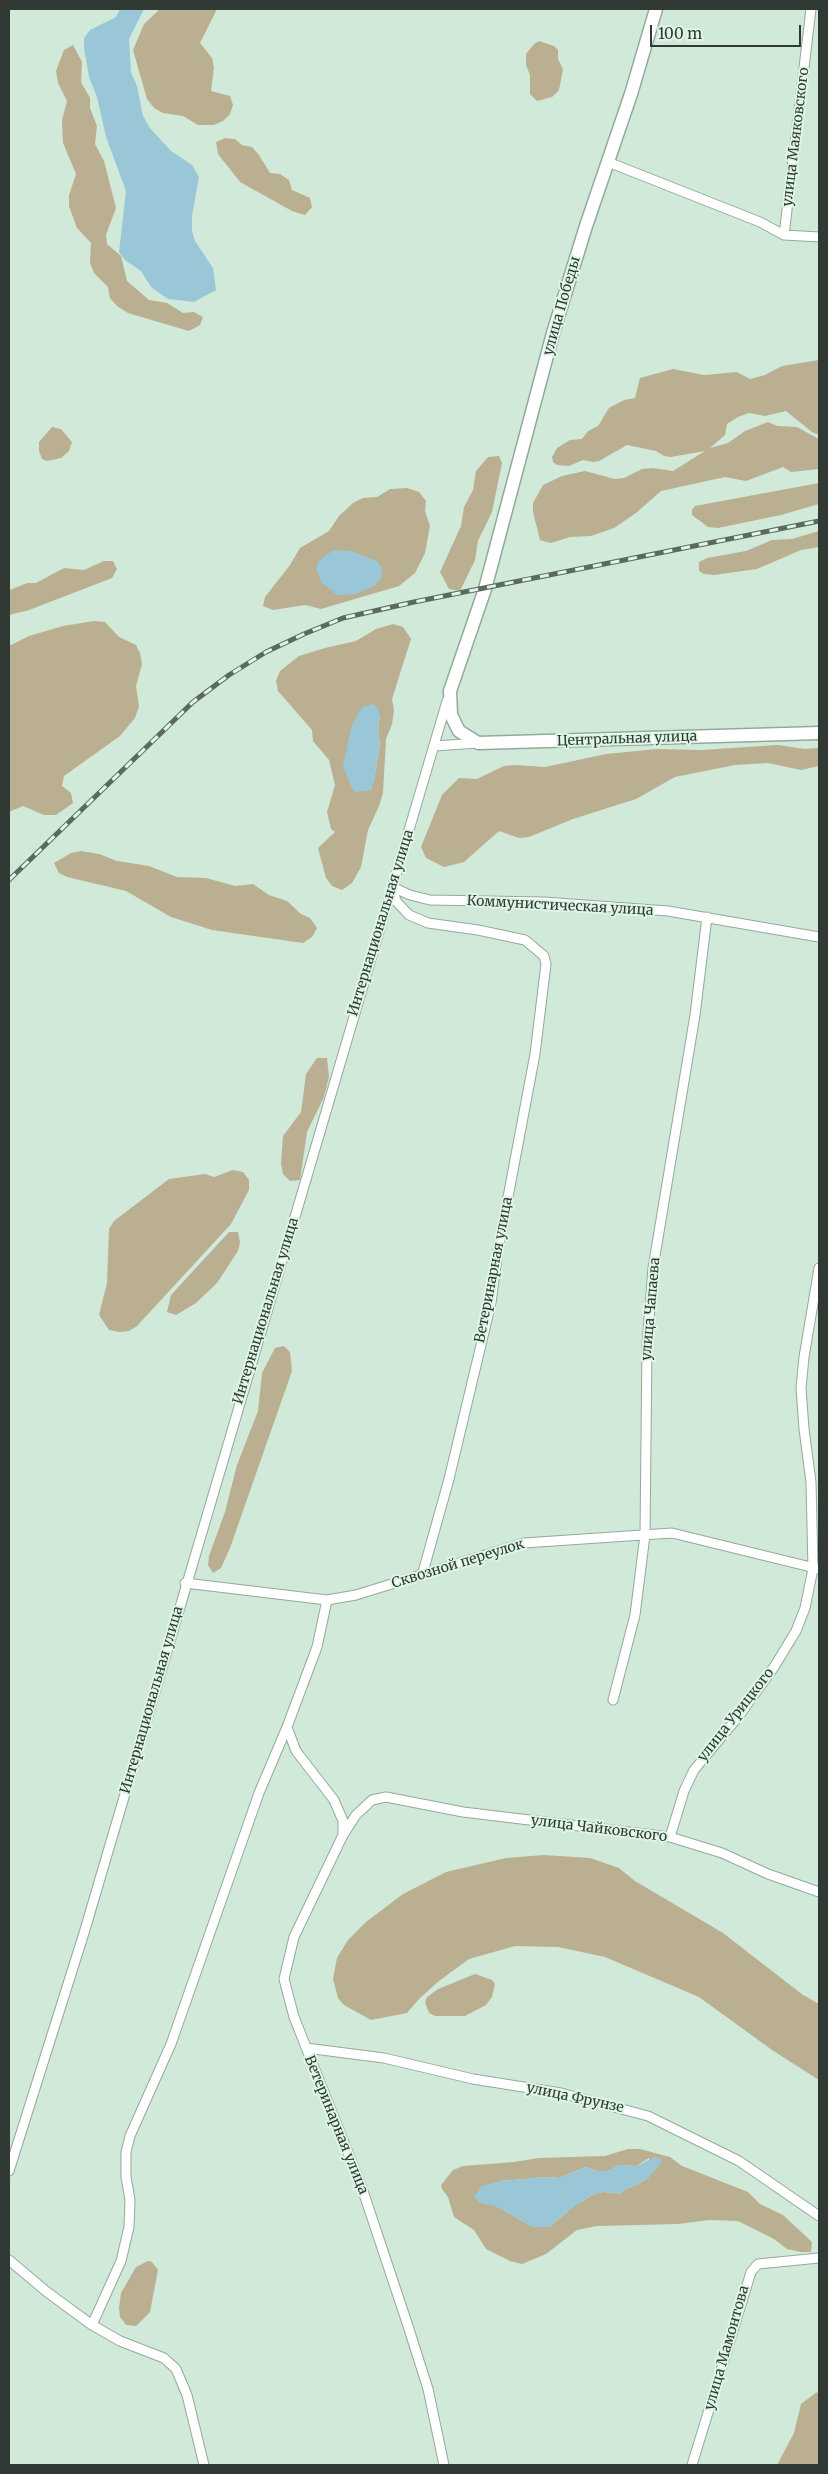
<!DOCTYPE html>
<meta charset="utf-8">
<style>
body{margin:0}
#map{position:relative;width:828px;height:2474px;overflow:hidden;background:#d1e9d9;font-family:Merriweather,serif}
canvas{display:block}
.frame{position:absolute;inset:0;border:10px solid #303933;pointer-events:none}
.scale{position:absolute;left:650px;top:25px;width:151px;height:22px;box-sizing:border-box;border:2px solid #303933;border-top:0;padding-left:6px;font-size:15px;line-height:18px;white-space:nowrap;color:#303933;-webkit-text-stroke:4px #def6e6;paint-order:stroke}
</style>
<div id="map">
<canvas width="828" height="2474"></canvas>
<div class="frame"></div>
<div class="scale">100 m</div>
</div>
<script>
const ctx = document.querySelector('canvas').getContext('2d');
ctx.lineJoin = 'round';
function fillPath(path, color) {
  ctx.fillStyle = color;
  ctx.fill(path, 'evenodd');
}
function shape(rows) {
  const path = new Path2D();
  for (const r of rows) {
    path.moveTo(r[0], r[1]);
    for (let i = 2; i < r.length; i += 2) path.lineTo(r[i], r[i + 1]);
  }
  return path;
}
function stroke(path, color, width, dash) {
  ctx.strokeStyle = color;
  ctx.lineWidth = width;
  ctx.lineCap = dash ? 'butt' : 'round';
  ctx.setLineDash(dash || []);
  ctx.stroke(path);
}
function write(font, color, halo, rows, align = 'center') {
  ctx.font = font + ' Merriweather,serif';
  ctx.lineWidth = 4;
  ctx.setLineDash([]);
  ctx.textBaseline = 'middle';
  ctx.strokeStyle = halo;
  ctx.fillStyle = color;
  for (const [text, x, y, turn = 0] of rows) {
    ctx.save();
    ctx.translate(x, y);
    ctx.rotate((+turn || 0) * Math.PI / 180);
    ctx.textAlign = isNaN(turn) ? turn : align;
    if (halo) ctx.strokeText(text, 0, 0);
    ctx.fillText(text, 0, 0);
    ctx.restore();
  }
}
fillPath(shape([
 [160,9,217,9,200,43,212,58,214,68,211,91,230,96,233,105,230,114,223,121,214,125,198,125,183,116,163,113,154,108,147,99,133,50,144,24],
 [539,41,554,46,558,50,558,59,563,69,559,90,552,97,537,101,530,94,530,75,526,65,526,54,534,44],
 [73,45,82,62,81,82,90,98,90,108,97,126,95,144,104,161,116,208,106,235,107,244,121,256,127,281,149,300,167,303,183,313,194,312,203,317,200,325,189,331,128,313,117,306,110,298,108,287,94,273,90,263,91,243,77,228,69,206,69,195,76,174,63,143,62,120,67,101,58,83,56,71,64,50],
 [225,138,235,139,242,145,252,147,259,155,270,173,280,174,289,180,292,190,310,198,312,207,305,215,292,211,240,182,218,154,216,142],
 [819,360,819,435,812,432,786,411,765,416,749,413,738,417,727,424,725,435,710,448,728,443,745,431,768,422,777,426,797,427,819,439,819,469,791,472,783,467,746,481,725,477,661,491,636,513,614,528,591,536,570,537,551,543,540,540,533,512,533,503,543,485,562,476,585,471,615,479,624,478,642,469,653,468,673,471,705,451,671,457,664,456,656,451,627,445,599,461,593,462,583,460,569,466,557,465,553,462,552,457,557,448,570,440,582,439,588,431,598,426,609,408,624,400,635,398,640,378,673,369,704,375,737,372,750,379,765,375,782,366],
 [52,427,61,429,72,442,69,451,61,458,47,461,42,459,39,451,39,442],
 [499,456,502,463,492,512,478,541,475,560,460,591,449,589,440,572,461,526,464,507,473,490,476,471,488,457],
 [819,483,819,504,781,515,718,528,708,527,692,515,692,510,695,506],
 [407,488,419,492,426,501,425,511,430,526,425,553,415,573,399,586,321,609,305,605,273,610,263,606,265,597,290,565,300,548,329,531,339,516,353,503,363,498,377,497,390,489],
 [819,531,819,547,801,550,757,569,714,575,704,574,699,571,699,562,707,558,746,551,772,540,792,539],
 [104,561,113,561,117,569,112,578,29,610,9,615,10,590,27,583,36,583,64,568,84,570],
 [94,621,105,622,119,637,136,645,140,653,142,664,136,686,139,706,135,718,120,736,64,776,62,786,71,793,73,803,56,815,44,815,23,806,9,812,9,646,29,636,63,626],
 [393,624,403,627,411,639,392,699,394,710,392,724,386,739,383,793,379,806,368,830,361,867,352,883,342,890,332,886,326,878,318,848,335,832,331,829,327,812,335,785,329,760,313,741,312,730,278,691,276,681,280,671,299,656,325,648,356,641,376,629],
 [380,716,378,731,380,745,374,780,352,789],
 [778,745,805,749,819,748,819,766,801,770,768,763,735,765,675,777,636,799,573,819,529,837,519,838,499,831,464,862,444,867,426,858,421,847,442,795,459,778,477,779,504,766,516,765,545,767,606,754,657,749,701,750],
 [81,851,99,854,117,861,149,866,177,877,206,878,235,886,253,884,269,895,287,901,301,914,310,918,317,928,312,937,303,943,212,930,171,917,126,891,67,877,59,873,54,863,71,853],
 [317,1058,327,1058,329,1077,324,1097,307,1132,300,1180,290,1181,283,1174,281,1164,283,1136,301,1112,306,1074],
 [233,1170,243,1172,249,1180,249,1190,231,1224,137,1326,129,1331,119,1332,109,1330,99,1315,107,1283,109,1229,114,1221,169,1179,205,1174,214,1177],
 [229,1232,238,1232,240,1242,238,1251,217,1283,196,1303,176,1315,167,1312,171,1295],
 [284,1346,290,1352,292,1371,230,1548,221,1568,213,1573,208,1565,209,1556,225,1512,237,1465,258,1411,262,1373,275,1348],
 [544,1855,590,1858,619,1868,635,1881,723,1933,803,1995,819,2004,819,2080,772,2050,699,1997,605,1957,558,1947,515,1946,469,1959,439,1981,419,1999,407,2013,371,2020,344,2005,338,1998,333,1979,337,1958,348,1940,366,1922,403,1894,446,1872,506,1858],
 [475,1974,492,1980,495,1984,492,1997,486,2005,465,2016,435,2016,429,2013,425,2002,427,1997,438,1989],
 [628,2149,640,2149,670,2157,682,2166,748,2192,760,2204,783,2215,812,2242,811,2252,801,2252,787,2249,774,2239,738,2221,709,2220,678,2224,597,2226,577,2230,546,2254,522,2264,510,2261,486,2249,474,2230,454,2217,448,2197,442,2189,441,2185,453,2170,463,2166,514,2162,539,2158,605,2156],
 [649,2158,649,2177,637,2185,627,2188,620,2194,604,2192,594,2194,573,2207,549,2227,533,2227,496,2206,501,2181,546,2177,560,2178,585,2167,598,2171,607,2171,620,2165,636,2166],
 [148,2261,152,2262,158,2270,150,2312,136,2326,126,2325,120,2317,119,2308,121,2293,136,2267],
 [817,2392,819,2395,819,2465,777,2465,794,2433,801,2404]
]), '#baaf90');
fillPath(shape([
 [120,9,144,9,129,39,131,72,137,86,143,116,150,128,171,151,192,165,199,177,192,216,192,231,195,241,213,268,216,290,194,302,168,299,151,287,141,271,125,260,119,252,126,191,106,137,97,97,89,77,84,48,84,38,90,30,116,17],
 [333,550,351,551,377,561,382,569,381,579,374,586,356,594,337,595,322,583,316,569,319,561],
 [373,704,377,707,380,716,378,731,380,745,374,780,371,790,356,792,352,789,343,766,351,728,357,715,363,707],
 [655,2157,659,2158,662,2162,649,2177,637,2185,627,2188,620,2194,604,2192,594,2194,573,2207,549,2227,533,2227,496,2206,480,2203,474,2197,482,2186,501,2181,546,2177,560,2178,585,2167,598,2171,607,2171,620,2165,636,2166]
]), '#9ac7d7');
const street = shape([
 [608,162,760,222,784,235,819,237],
 [784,235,811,9],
 [435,746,478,743],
 [392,887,396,901,409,915,428,923,478,930,525,940,544,956,546,964,535,1054,498,1250,491,1303,449,1479,423,1572],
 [392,887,410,895,430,900,544,902,668,911,819,937],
 [185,1583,327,1600,356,1595,524,1543,672,1533,819,1569],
 [613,1700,635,1615,645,1535,647,1344,653,1268,695,1015,707,917],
 [287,1727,296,1751,334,1800,343,1821,343,1835],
 [670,1837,684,1791,694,1770,738,1717,774,1667,796,1631,805,1608,813,1569,811,1482,804,1429,801,1388,804,1357,819,1268],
 [306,2048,384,2058,473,2079,561,2093,648,2116,739,2161,819,2216],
 [9,2171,84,1933,447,701],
 [9,2260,47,2292,92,2325,120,2341,164,2358,176,2369,187,2395,204,2465],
 [92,2325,121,2261,129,2227,130,2200,126,2177,126,2152,130,2136,171,2044,259,1793,287,1727,317,1647,327,1600],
 [444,2465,428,2389,408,2326,362,2188,294,2017,284,1979,294,1937,343,1835,356,1815,372,1800,386,1797,463,1812,670,1837,722,1853,768,1874,819,1892],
 [692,2465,751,2272,758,2264,819,2258]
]);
const secondary = shape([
 [656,9,631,94,586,226,553,333,485,589,450,691,451,715,459,731,478,743,819,733]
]);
stroke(street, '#93aa9b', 11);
stroke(secondary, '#93aa9b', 15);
stroke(street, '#fff', 9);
stroke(secondary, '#fff', 12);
const rail = shape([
 [9,880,193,702,229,675,266,652,304,634,343,618,414,602,819,521]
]);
stroke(rail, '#5c6961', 5);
stroke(rail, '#def6e6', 3, [9]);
write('14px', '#303933', '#def6e6', [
 ["улица Маяковского",796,137,-83],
 ["улица Победы",562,306,-74],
 ["Центральная улица",627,739,-2],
 ["Коммунистическая улица",560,906,3],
 ["Интернациональная улица",381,923,-73],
 ["Ветеринарная улица",494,1270,-79],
 ["улица Чапаева",651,1309,-85],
 ["Интернациональная улица",266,1311,-73],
 ["Сквозной переулок",458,1564,-17],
 ["Интернациональная улица",152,1700,-74],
 ["улица Урицкого",736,1715,-52],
 ["улица Чайковского",599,1829,7],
 ["улица Фрунзе",575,2098,12],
 ["Ветеринарная улица",336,2125,68],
 ["улица Мамонтова",727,2348,-74]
]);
</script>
